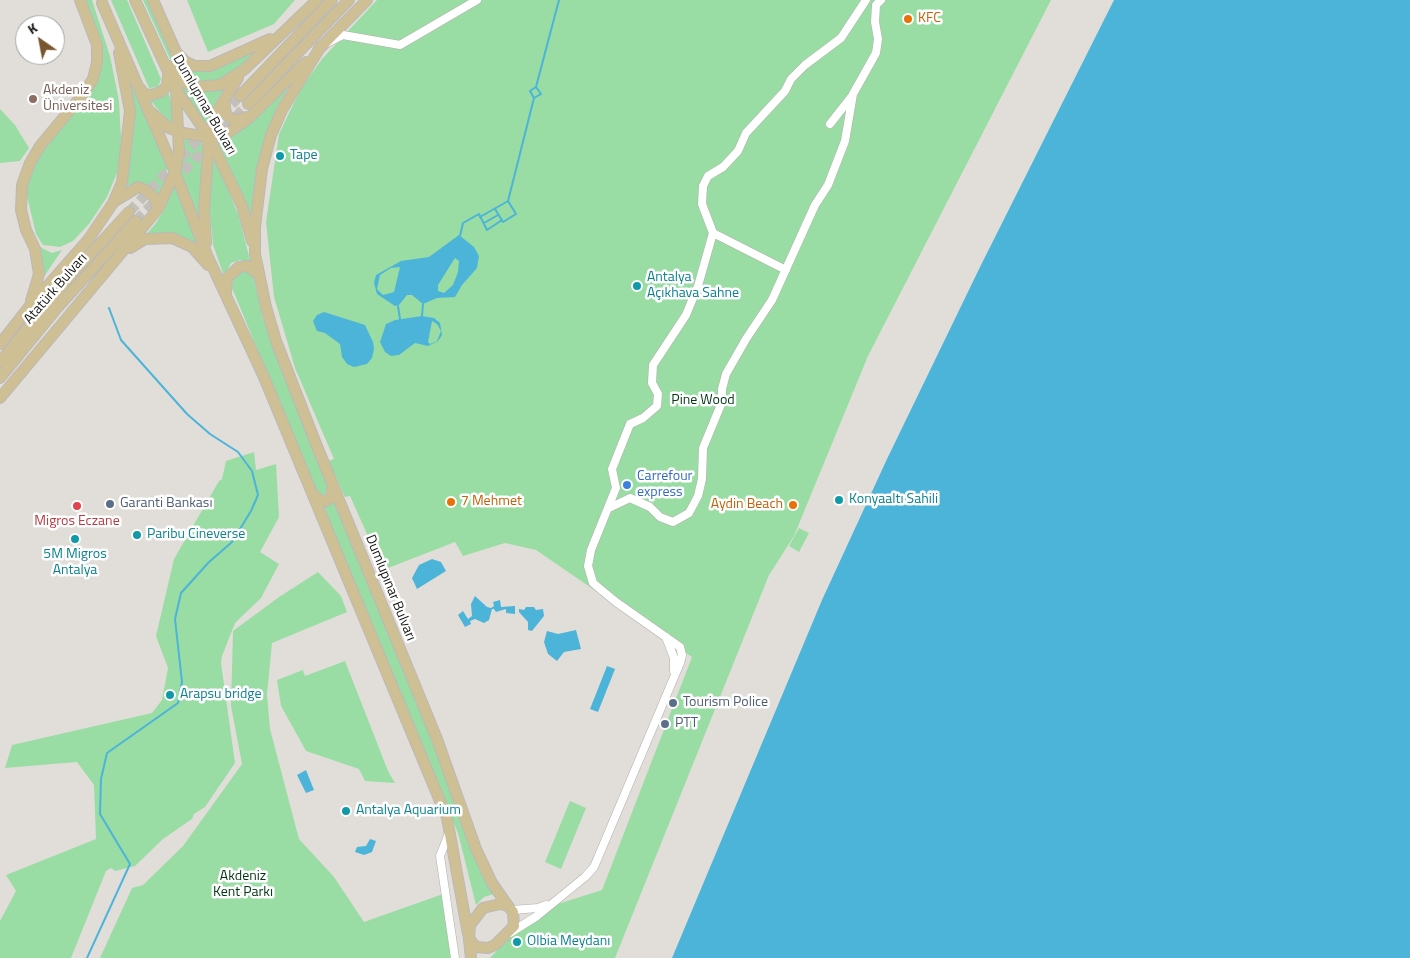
<!DOCTYPE html>
<meta charset="utf-8">
<style>
body{margin:0}
#map{position:relative;width:1410px;height:958px;overflow:hidden;background:#e1ded9;font-family:"Titillium Web",sans-serif}
canvas{display:block}
.north{position:absolute;left:15px;top:15px;width:50px;height:50px;box-sizing:border-box;background:#fff;border:1px solid #a3a2a1;border-radius:50%;rotate:327deg;font-size:14px;font-weight:700;line-height:20px;text-align:center;color:#181715}
.north::after{content:'';display:block;margin:auto;width:18px;height:22px;background:#79562f;clip-path:polygon(50% 0,100% 100%,50% 72%,0 100%)}
</style>
<div id="map">
<canvas width="1410" height="958"></canvas>
<div class="north">K</div>
</div>
<script>
const ctx = document.querySelector('canvas').getContext('2d');
ctx.lineJoin = 'round';
function fillPath(path, color) {
  ctx.fillStyle = color;
  ctx.fill(path, 'evenodd');
}
function shape(rows) {
  const path = new Path2D();
  for (const r of rows) {
    path.moveTo(r[0], r[1]);
    for (let i = 2; i < r.length; i += 2) path.lineTo(r[i], r[i + 1]);
  }
  return path;
}
function stroke(path, color, width, dash) {
  ctx.strokeStyle = color;
  ctx.lineWidth = width;
  ctx.lineCap = dash ? 'butt' : 'round';
  ctx.setLineDash(dash || []);
  ctx.stroke(path);
}
function write(font, color, halo, rows, align = 'center') {
  ctx.font = font + ' "Titillium Web",sans-serif';
  ctx.lineWidth = 5;
  ctx.setLineDash([]);
  ctx.textBaseline = 'middle';
  ctx.strokeStyle = halo;
  ctx.fillStyle = color;
  for (const [text, x, y, turn = 0] of rows) {
    ctx.save();
    ctx.translate(x, y);
    ctx.rotate((+turn || 0) * Math.PI / 180);
    ctx.textAlign = isNaN(turn) ? turn : align;
    if (halo) ctx.strokeText(text, 0, 0);
    ctx.fillText(text, 0, 0);
    ctx.restore();
  }
}
fillPath(shape([
 [86,0,92,0,110,56,119,101,121,137,119,168,107,197,89,224,73,241,60,247,43,245,36,234,26,192,31,170,43,148,93,87,103,45],
 [111,0,127,0,161,79,158,87,149,88],
 [143,0,149,0,170,50,176,60,182,66,203,71,216,68,261,48,234,74,221,81,203,84,190,80,178,73,171,61],
 [187,0,295,0,274,24,208,52],
 [377,0,1051,0,868,356,794,536,769,575,615,958,490,958,509,938,558,904,602,890,692,657,536,550,505,543,463,556,455,542,383,570,350,496,345,497,328,461,334,459,295,368,274,297,266,222,279,134,300,90,322,59],
 [126,73,168,167,159,198,144,183,129,185,123,190,128,173,130,147],
 [295,77,276,109,262,152,253,229,215,141,237,133,257,118],
 [176,79,197,91,210,91,226,86,213,106,208,133,176,86],
 [168,91,172,105,174,122,168,121,149,99,158,99],
 [0,109,15,125,29,148,20,161,0,163],
 [185,137,205,140,199,202,202,225,179,173],
 [210,153,222,174,239,217,251,264,240,260,231,263,224,276,213,245,208,192],
 [174,185,201,247,177,234,162,233,144,237,156,223,164,210],
 [38,246,52,253,62,250,43,278],
 [242,271,249,272,254,279,263,319,329,489,323,496,316,491,232,288,233,277],
 [254,452,256,470,276,464,279,517,260,552,279,564,261,598,235,623,222,656,221,663,235,763,205,807,194,814,192,819,163,839,135,866,115,871,111,868,106,871,71,958,0,958,0,921,16,891,6,875,96,839,94,785,77,762,5,768,12,745,152,713,162,700,168,668,156,636,174,559,219,481,222,479,226,461],
 [336,500,494,894,484,897,476,905,458,833,320,506],
 [799,528,809,533,799,552,789,546],
 [318,572,341,596,347,612,272,643,267,694,270,729,299,839,334,877,364,922,443,894,452,958,100,958,132,888,143,885,183,846,242,764,231,706,233,631,279,597],
 [345,661,388,771,395,783,365,781,359,769,306,751,281,706,277,680,303,670,305,676],
 [570,801,586,808,561,869,545,862]
]), '#99dda4');
fillPath(shape([
 [1114,0,1410,0,1410,958,672,958,822,600,887,459,981,265],
 [459,235,474,247,479,256,477,268,462,285,455,297,437,298,423,304,412,295,407,295,399,305,395,306,377,294,374,283,376,275,401,261,429,257],
 [455,258,459,261,458,272,453,285,444,293,438,291,438,285],
 [400,267,394,292,383,295,377,289,380,275,391,268],
 [324,312,365,325,373,342,374,349,372,358,367,364,354,367,347,364,342,357,340,344,325,333,317,331,313,321,317,315],
 [422,316,434,318,440,323,442,335,438,341,428,346,415,343,399,355,391,356,385,352,380,342,386,324,395,320],
 [432,321,437,324,441,331,437,341,430,344,428,342],
 [432,559,441,562,446,571,417,589,412,578,419,565],
 [475,596,487,607,491,608,494,606,493,602,500,600,501,607,515,606,515,614,506,613,506,609,496,612,494,609,492,609,489,620,484,623,475,619,470,621,471,624,465,627,458,615,463,611,468,619,472,616,471,604],
 [526,607,534,607,536,610,543,609,544,616,532,631,528,630,528,622,519,612,519,609,524,610],
 [576,630,581,649,564,652,557,661,548,654,544,642,547,631,558,634],
 [607,666,615,669,598,712,590,709],
 [306,770,314,790,306,793,297,775],
 [370,839,376,841,372,852,364,855,355,852,357,847,366,846]
]), '#4cb4d8');
stroke(shape([
 [534,98,541,94,536,87],
 [495,209,503,222,516,214,508,201,534,98,530,91,536,87,559,0],
 [480,217,508,201],
 [484,223,498,215],
 [460,236,463,223,479,214,487,230,502,220],
 [398,306,400,319],
 [422,316,423,304],
 [87,958,130,864,100,814,101,779,107,753,178,703,182,682,175,619,181,593,209,562,232,542,251,511,258,495,252,471,238,452,210,434,187,414,121,340,109,308]
]), '#4cb4d8', 2);
stroke(shape([
 [221,115,240,96],
 [173,182,248,104],
 [129,212,206,131],
 [136,221,160,196]
]), '#c3c0bc', 10, [10, 5]);
const minor = shape([
 [327,43,343,35,400,45,477,0],
 [830,124,852,96],
 [713,233,786,270],
 [609,508,630,498,650,507,660,517,673,522,689,513,698,496,702,479,703,448,722,402,722,389,726,374,746,339,772,300,815,205,828,185,845,141,853,94,876,53,878,39,875,22,876,5,881,0],
 [666,637,674,658,674,671],
 [450,831,440,856,455,958],
 [512,910,538,908,546,905],
 [510,933,537,916,585,877,594,867,680,663,682,655,680,647,616,602,593,583,588,566,591,550,616,488,612,469,630,424,643,418,657,406,658,394,652,383,653,365,686,315,698,286,713,233,702,204,703,186,708,176,723,167,738,151,746,133,785,91,791,79,805,65,841,38,866,0]
]);
const major = shape([
 [135,0,176,89,209,137,242,206,252,241],
 [153,0,176,52,186,62,195,66,210,66,270,39],
 [102,3,175,172,207,255,263,375,447,818,468,934],
 [321,46,282,110,271,135,262,169,255,227,255,254,266,307,276,341,316,444,437,739,476,849,492,883,508,906],
 [318,50,367,0],
 [169,66,183,82,195,87,220,85,245,69,317,0],
 [139,87,144,94,151,95,161,92,167,86,168,76],
 [240,96,332,0],
 [224,100,226,114,230,118,236,120,247,117],
 [248,104,349,0],
 [151,112,169,128,183,133,209,137,226,134,249,118,306,62],
 [115,201,138,187,145,190,154,197,158,209],
 [206,243,204,209,209,137,219,108,238,78],
 [130,248,145,239,172,238,192,247,208,265],
 [226,294,227,278,239,267,248,266,259,275],
 [31,301,39,274,35,249,26,230,21,210,22,185,30,163,40,146,84,93,93,79,97,62,97,45,80,0],
 [0,344,29,307,88,240,113,203,122,182,130,111,119,53],
 [0,362,72,274,129,212],
 [0,378,57,308,136,221],
 [0,398,158,209,175,172,179,153,176,89],
 [312,493,319,500,326,501,331,497,333,486],
 [500,904,508,906,513,912,514,926,495,945,488,948,476,947,469,939,470,925,483,908,500,904],
 [469,939,471,958]
]);
stroke(minor, '#b3b0ab', 9);
stroke(major, '#bab9b9', 12);
stroke(minor, '#fff', 8);
stroke(major, '#cebf94', 10);
for (const [x, y, r, color] of [
 [908,19,5,"#e8710a"],
 [33,99,5,"#8d6e63"],
 [280,156,5,"#0f9aa8"],
 [637,286,5,"#0f9aa8"],
 [627,485,5,"#3f7fe0"],
 [839,500,5,"#0f9aa8"],
 [451,502,5,"#e8710a"],
 [110,504,5,"#5c6f8a"],
 [793,505,5,"#e8710a"],
 [77,506,5,"#e0444e"],
 [137,535,5,"#0f9aa8"],
 [75,539,5,"#0f9aa8"],
 [170,695,5,"#0f9aa8"],
 [673,703,5,"#5c6f8a"],
 [665,724,5,"#5c6f8a"],
 [346,811,5,"#0f9aa8"],
 [517,942,5,"#0f9aa8"]
]) {
  const dot = new Path2D();
  dot.arc(x, y, r, 0, 2 * Math.PI);
  ctx.fillStyle = color;
  ctx.fill(dot);
  stroke(dot, '#fff', 2);
}
write('14px', '#c56008', '#fff', [
 ["KFC",918,19],
 ["7 Mehmet",461,502],
 ["Aydin Beach",783,505,"right"]
], 'left');
write('14px', '#785e54', '#fff', [
 ["Akdeniz",43,91],
 ["Üniversitesi",43,107]
], 'left');
write('14px', '#181715', '#fff', [
 ["Dumlupınar Bulvarı",204,105,60],
 ["Atatürk Bulvarı",56,289,-49],
 ["Dumlupınar Bulvarı",390,588,68]
]);
write('14px', '#0d838f', '#fff', [
 ["Tape",290,156],
 ["Antalya",647,278],
 ["Açıkhava Sahne",647,294],
 ["Konyaaltı Sahili",849,500],
 ["Paribu Cineverse",147,535],
 ["5M Migros",75,555,"center"],
 ["Antalya",75,571,"center"],
 ["Arapsu bridge",180,695],
 ["Antalya Aquarium",356,811],
 ["Olbia Meydanı",527,942]
], 'left');
write('14px', '#003712', '#fff', [
 ["Pine Wood",703,401],
 ["Akdeniz",243,877],
 ["Kent Parkı",243,893]
]);
write('14px', '#366cbe', '#fff', [
 ["Carrefour",637,477],
 ["express",637,493]
], 'left');
write('14px', '#4e5e75', '#fff', [
 ["Garanti Bankası",120,504],
 ["Tourism Police",683,703],
 ["PTT",675,724]
], 'left');
write('14px', '#be3a42', '#fff', [
 ["Migros Eczane",77,522]
]);
</script>
